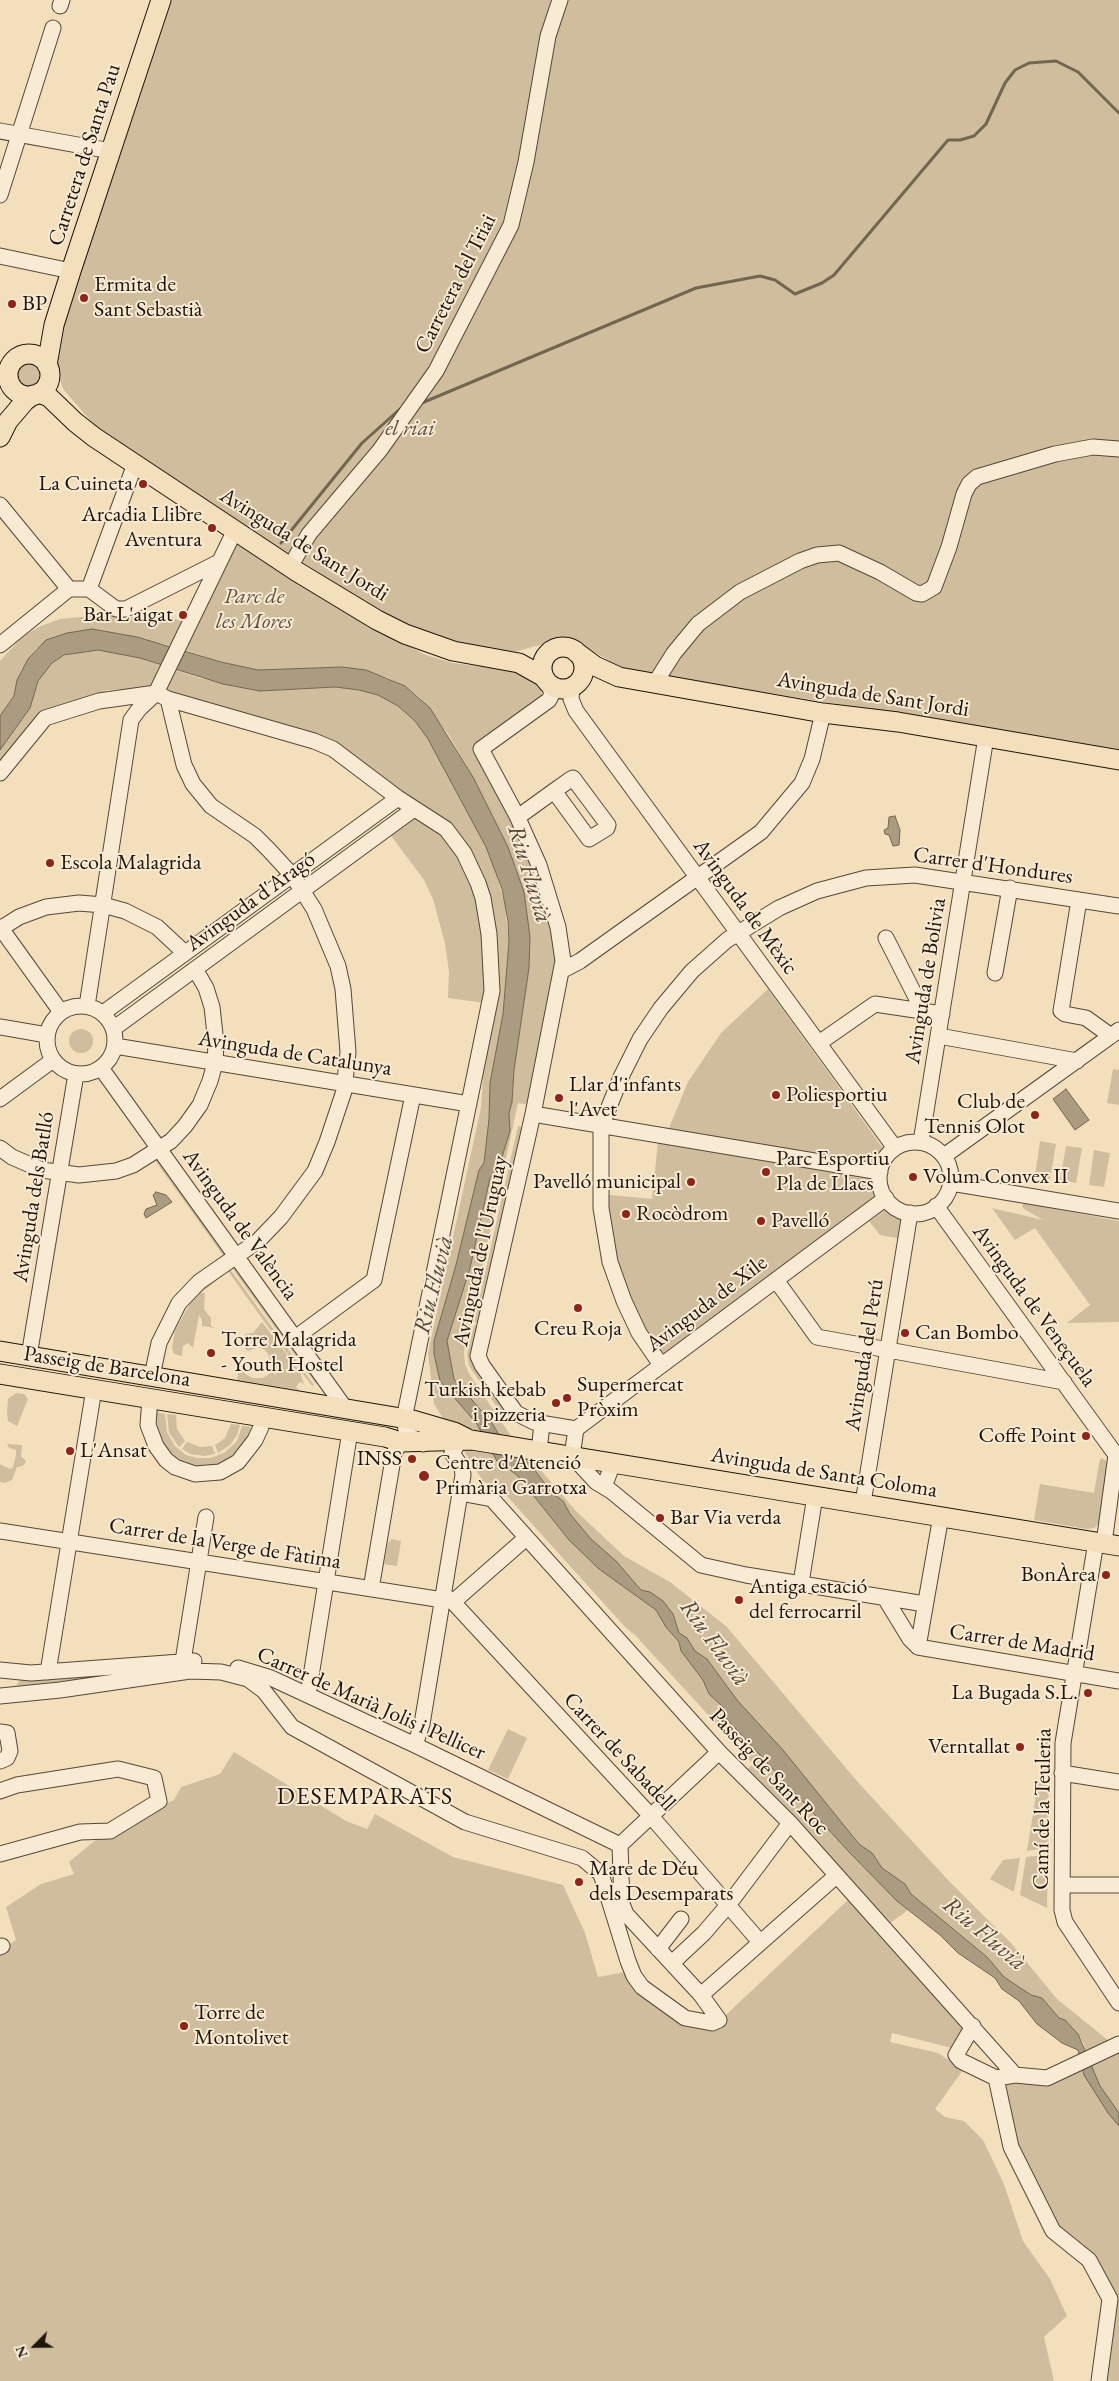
<!DOCTYPE html>
<meta charset="utf-8">
<style>
body{margin:0}
#map{position:relative;width:1119px;height:2381px;overflow:hidden;background:#f4dfbc;font-family:"EB Garamond",serif}
canvas{display:block}
.north{position:absolute;left:10px;top:2321px;width:50px;height:50px;-webkit-text-stroke:4px #f8ead3;paint-order:stroke;rotate:247deg;font-size:14px;font-weight:700;line-height:20px;text-align:center;color:#1e160b}
.north::after{content:'';display:block;margin:auto;width:18px;height:22px;background:#1e160b;clip-path:polygon(50% 0,100% 100%,50% 72%,0 100%)}
</style>
<div id="map">
<canvas width="1119" height="2381"></canvas>
<div class="north">N</div>
</div>
<script>
const ctx = document.querySelector('canvas').getContext('2d');
ctx.lineJoin = 'round';
function fillPath(path, color) {
  ctx.fillStyle = color;
  ctx.fill(path, 'evenodd');
}
function shape(rows) {
  const path = new Path2D();
  for (const r of rows) {
    if (r.length === 3) {
      path.moveTo(r[0] + r[2], r[1]);
      path.arc(r[0], r[1], r[2], 0, 2 * Math.PI);
      continue;
    }
    path.moveTo(r[0], r[1]);
    for (let i = 2; i < r.length; i += 2) path.lineTo(r[i], r[i + 1]);
  }
  return path;
}
function stroke(path, color, width, dash) {
  ctx.strokeStyle = color;
  ctx.lineWidth = width;
  ctx.lineCap = dash ? 'butt' : 'round';
  ctx.setLineDash(dash || []);
  ctx.stroke(path);
}
function write(font, color, halo, rows, align = 'center') {
  ctx.font = font + ' "EB Garamond",serif';
  ctx.lineWidth = 4;
  ctx.setLineDash([]);
  ctx.textBaseline = 'middle';
  ctx.strokeStyle = halo;
  ctx.fillStyle = color;
  for (const [text, x, y, turn = 0] of rows) {
    ctx.save();
    ctx.translate(x, y);
    ctx.rotate((+turn || 0) * Math.PI / 180);
    ctx.textAlign = isNaN(turn) ? turn : align;
    if (halo) ctx.strokeText(text, 0, 0);
    ctx.fillText(text, 0, 0);
    ctx.restore();
  }
}
fillPath(shape([
 [167,0,1119,0,1119,750,623,669,569,637,514,652,436,638,391,618,149,465,96,427,64,390,54,366,56,339],
 [29,374,13],
 [232,536,393,638,426,655,453,663,521,672,540,686,542,696,476,749,522,838,546,901,558,954,530,1105,518,1103,464,1351,465,1364,470,1375,509,1433,575,1510,624,1556,670,1582,727,1627,856,1780,948,1880,1011,1943,1057,1999,1119,2049,1119,2113,1107,2099,1119,2120,1119,2381,1107,2381,1113,2304,1062,2231,1031,2178,1008,2128,1004,2082,1087,2065,1084,2044,1078,2034,1065,2020,1059,2018,1042,1999,1031,1995,1004,1977,987,1957,911,1894,905,1884,882,1868,872,1853,859,1844,768,1733,737,1700,707,1659,695,1651,687,1638,679,1633,670,1610,663,1601,641,1590,616,1561,591,1539,570,1514,563,1501,551,1492,536,1472,499,1435,492,1423,454,1379,447,1341,470,1268,490,1178,499,1167,510,1131,509,1113,512,1102,514,1070,529,968,530,937,524,893,508,847,473,777,448,734,420,698,405,686,386,677,342,667,258,670,221,662,173,646,99,630,56,636,36,649,21,670,14,696,0,716,0,661,23,636,41,626,60,619,102,615,132,617,166,614,182,622,191,633],
 [87,650,113,652,140,658,199,678,260,691,335,687,359,690,378,695,398,706,415,721,437,753,486,847,495,870,505,905,509,942,503,1014,490,1083,489,1119,484,1163,479,1170,456,1265,434,1341,434,1354,440,1381,477,1424,497,1461,517,1475,569,1540,594,1564,656,1610,666,1627,679,1642,681,1651,703,1680,709,1694,723,1707,726,1718,850,1853,908,1910,882,1929,967,2029,952,2048,892,2033,890,2042,938,2053,963,2070,935,2109,945,2117,964,2121,983,2140,1004,2184,1023,2241,1050,2279,1067,2316,1044,2337,1054,2381,0,2381,0,1951,16,1940,6,1907,41,1884,74,1874,69,1862,98,1838,174,1800,181,1787,220,1774,234,1752,346,1821,367,1829,375,1814,453,1857,563,1885,585,1933,598,1977,625,1972,712,2028,848,1900,877,1932,743,1773,753,1764,635,1635,625,1627,506,1495,483,1481,434,1404,428,1353,481,1107,485,1048,496,986,473,861,326,739,151,688,108,690,56,707,0,763,0,750,30,708,38,681,43,673,57,658],
 [415,815,444,834,460,856,481,907,485,1003,448,998,449,972,445,943,433,899,424,880,389,833],
 [768,989,882,1147,876,1167,877,1186,881,1197,662,1360,630,1313,601,1194,652,1199,658,1142,669,1128,688,1082,721,1033],
 [81,1041,12],
 [1113,1069,1119,1070,1119,1105,1107,1103],
 [518,1126,522,1127,478,1323,474,1322],
 [1040,1141,1056,1144,1050,1179,1035,1176],
 [1066,1146,1082,1148,1076,1183,1060,1180],
 [1094,1150,1110,1153,1104,1187,1089,1185],
 [157,1158,227,1254,225,1258,154,1159],
 [1024,1203,1119,1221,1119,1322,1067,1323,1090,1305,1035,1228,1015,1240,992,1208,1043,1220,1024,1209,1022,1206],
 [886,1209,899,1219,904,1219,902,1239,880,1235,869,1221],
 [236,1265,319,1381,316,1384,232,1268],
 [230,1269,314,1385,312,1386,289,1356,228,1271,201,1293,205,1293,204,1309,211,1318,211,1326,215,1328,202,1326,202,1320,199,1315,193,1348,188,1343,183,1346,182,1356,174,1354,172,1348,175,1331,194,1296,217,1275,225,1270],
 [262,1322,300,1372,304,1384,300,1382,296,1387,300,1390,237,1380,239,1367,247,1375,253,1378,263,1378,272,1372,276,1375,274,1361,273,1365,269,1363,269,1356,265,1350,259,1347,248,1351,245,1349,251,1344,261,1343,259,1340,250,1341,242,1346,245,1334,253,1333],
 [474,1325,478,1326,471,1356,472,1363,510,1418,508,1424,469,1366,467,1354],
 [16,1393,24,1394,28,1399,17,1426,8,1421,7,1413,8,1399],
 [156,1412,165,1414,167,1432,175,1446,186,1455,197,1458,210,1458,224,1453,237,1441,242,1426,251,1427,247,1439,235,1456,213,1467,195,1466,178,1460,164,1447,157,1430],
 [167,1414,176,1415,177,1429,185,1441,179,1447,169,1433],
 [231,1424,240,1425,237,1435,230,1445,218,1453,215,1445,225,1438],
 [187,1442,200,1447,212,1446,215,1454,205,1456,190,1454,182,1449],
 [7,1444,22,1445,21,1456,26,1461,23,1466,17,1467,12,1480,5,1483,0,1482,0,1464,10,1469,13,1467,16,1455,16,1450,9,1448],
 [1103,1458,1109,1464,1099,1523,1094,1528,1087,1529,1034,1520,1040,1484,1094,1493,1099,1464,1100,1459],
 [391,1539,401,1541,397,1566,384,1564,388,1542,390,1542],
 [78,1676,86,1681,13,1690,21,1679],
 [508,1729,527,1738,508,1779,488,1770],
 [1045,1739,1049,1740,1048,1848,1027,1851],
 [1048,1855,1047,1908,1020,1895,1026,1857],
 [1020,1858,1014,1892,990,1879,1003,1860]
]), '#d0bd9e');
const water = shape([
 [92,629,137,637,221,662,258,670,342,667,366,670,405,686,430,708,473,777,508,847,524,892,530,937,529,968,514,1070,512,1102,509,1113,510,1131,499,1167,490,1178,470,1268,447,1341,454,1379,492,1423,499,1435,531,1465,551,1492,563,1501,570,1514,591,1539,616,1561,641,1590,650,1592,663,1601,673,1614,679,1633,687,1638,695,1651,707,1659,737,1700,783,1750,859,1844,872,1853,882,1868,905,1884,911,1894,987,1957,1004,1977,1031,1995,1042,1998,1059,2018,1065,2020,1078,2034,1100,2086,1119,2113,1119,2126,1108,2113,1084,2075,1078,2050,1062,2043,1037,2024,1019,2001,1002,1989,995,1978,958,1953,940,1935,897,1901,850,1853,726,1718,723,1707,709,1694,703,1680,681,1651,679,1642,666,1627,656,1610,599,1569,569,1540,517,1475,497,1461,477,1424,440,1381,434,1354,434,1341,456,1265,479,1170,484,1163,489,1119,490,1083,503,1014,509,942,508,921,502,889,486,847,428,739,415,721,398,706,378,695,359,690,335,687,260,691,223,684,140,658,98,650,64,655,52,663,38,681,30,708,0,750,0,716,14,696,17,680,28,659,46,640,67,633,92,629],
 [895,816,900,830,899,845,893,846,889,835,885,834,884,830,888,828,889,817,895,816],
 [1066,1089,1089,1120,1075,1130,1053,1099,1066,1089],
 [156,1192,166,1195,172,1202,146,1218,144,1214,146,1209,157,1205,153,1195,156,1192]
]);
fillPath(water, '#ab9b80');
stroke(water, '#736651', 1);
stroke(shape([
 [417,405,696,288,760,276,775,280,795,294,822,283,834,275,948,140,960,140,974,136,986,124,1005,83,1015,70,1029,63,1056,61,1078,72,1119,113],
 [281,543,362,443,400,409]
]), '#736651', 3);
const minor = shape([
 [60,6,62,0],
 [0,131,111,151],
 [0,195,53,28],
 [0,256,71,271],
 [0,505,69,589],
 [290,567,309,534,380,450,436,371,511,225,526,162,548,36,560,0],
 [89,589,135,464],
 [0,645,69,589,89,589,116,609,126,609,217,563],
 [548,683,552,694,549,700,481,749,517,816,539,865,558,927,563,961,533,1114,478,1356,482,1365,516,1413,534,1422,576,1429],
 [655,683,674,653,698,624,740,592,800,561,817,555,839,553,880,572,916,593,922,594,934,587,949,547,964,494,969,484,977,477,1055,454,1093,447,1119,449],
 [572,687,571,699,576,711,895,1148],
 [156,693,168,699,314,741,333,749,398,798,446,829,464,853,478,883,483,898,489,934,492,991,404,1419,406,1430,410,1436,423,1444],
 [0,773,45,718,99,701,156,693],
 [518,817,554,791,571,779,573,778,608,825,607,828,589,839,554,791],
 [1079,900,1061,1011,1065,1014,1086,1018,1111,1036],
 [0,927,61,1012],
 [0,929,19,917,46,907,79,903,103,905,125,911,157,927,185,953],
 [886,938,923,1011],
 [563,970,580,961,761,832,802,783,812,759,823,713],
 [995,973,1010,888],
 [81,1040,34],
 [87,1006,131,720,139,709,156,693,235,530],
 [103,1013,398,798],
 [0,1027,47,1035],
 [113,1029,414,809],
 [939,1036,1077,1061],
 [819,1043,875,1004,942,1014],
 [115,1046,469,1104],
 [101,1068,345,1408],
 [0,1099,53,1060],
 [533,1114,880,1172],
 [921,1142,986,737],
 [915,1178,36],
 [0,1148,12,1157,42,1170,79,1175,116,1171,133,1165,171,1141,185,1126,200,1105,210,1081,215,1063,216,1043,212,1007,206,988,195,969],
 [944,1156,1119,1030],
 [951,1183,1119,1211],
 [886,1198,576,1429,572,1456,596,1482,611,1491,701,1565,746,1575,925,1604],
 [936,1206,1116,1455,1104,1543],
 [776,1280,817,1337,1064,1382],
 [295,1338,374,1280,413,1095],
 [29,1356,76,1074],
 [661,1365,639,1333,624,1301,610,1262,601,1208,601,1127,621,1077,640,1039,661,1008,692,971,727,940,779,908,817,891,866,878,915,875,1119,906],
 [152,1376,159,1343,179,1303,199,1282,258,1241,281,1217,315,1171,327,1142,344,1091,348,1052,343,989,338,966,314,909,292,875,269,850,255,836,211,806,193,784,184,765,168,699],
 [150,1398,148,1425,156,1446,166,1460,175,1467,195,1474,220,1472,238,1462,255,1440,261,1427,261,1417],
 [539,1451,542,1424],
 [604,1487,613,1463],
 [460,1493,492,1499,719,1752,790,1823,1015,2075],
 [863,1503,910,1213],
 [0,1531,443,1600],
 [1096,1542,1063,1743,1062,1910,1065,1922,1119,2003],
 [801,1583,815,1496],
 [371,1589,394,1453,401,1442],
 [444,1595,453,1602,650,1815,760,1942],
 [885,1598,910,1639,918,1647],
 [453,1602,526,1538],
 [918,1647,1119,1681],
 [918,1647,941,1516],
 [183,1661,206,1517],
 [238,1668,271,1678,415,1745,620,1845],
 [0,1670,31,1673,194,1661],
 [48,1672,94,1389],
 [308,1695,350,1431],
 [0,1696,60,1690,190,1671,221,1672,248,1679,264,1691,292,1727,465,1822,582,1858,601,1874,628,1961,634,1976,642,1987,685,2018,712,2023,719,2020,701,1995,626,1914,622,1904,620,1845],
 [0,1732,7,1733,10,1751,7,1758,0,1761],
 [415,1745,422,1724,463,1475,462,1468,452,1453,459,1442],
 [1062,1773,1119,1782],
 [0,1791,17,1785,118,1769,154,1778,159,1801,110,1831,80,1832,0,1854],
 [620,1845,719,1752],
 [1062,1885,1119,1885],
 [0,1947,2,1946],
 [658,1949,681,1919],
 [672,1963,704,1933,729,1904,790,1823],
 [701,1995,836,1876],
 [973,2026,956,2055,961,2061,996,2078,1015,2075,1047,2078,1119,2044],
 [996,2078,1011,2147,1053,2231,1089,2260,1110,2299,1099,2381]
]);
const major = shape([
 [29,375,21],
 [47,365,54,325,71,271,161,0],
 [39,393,49,397,75,422,94,437,296,571,377,620,405,634,453,651,519,663,544,677],
 [0,437,8,421,25,401,33,395],
 [563,668,21],
 [576,652,595,666,619,677,823,713,898,722,1119,760],
 [0,1351,413,1420,454,1432,466,1438],
 [0,1374,385,1437,401,1442,472,1440,1119,1546]
]);
stroke(minor, '#544837', 17);
stroke(major, '#1e160b', 21);
stroke(minor, '#f8ead3', 15);
stroke(major, '#f4dfbc', 19);
for (const [x, y, r, color] of [
 [84,298,5,"#8f2418"],
 [12,304,5,"#8f2418"],
 [143,484,5,"#8f2418"],
 [212,528,5,"#8f2418"],
 [183,615,5,"#8f2418"],
 [50,863,5,"#8f2418"],
 [776,1095,5,"#8f2418"],
 [559,1098,5,"#8f2418"],
 [1035,1115,5,"#8f2418"],
 [766,1172,5,"#8f2418"],
 [913,1177,5,"#8f2418"],
 [691,1182,5,"#8f2418"],
 [626,1214,5,"#8f2418"],
 [761,1221,5,"#8f2418"],
 [578,1308,5,"#8f2418"],
 [905,1333,5,"#8f2418"],
 [211,1353,5,"#8f2418"],
 [567,1398,5,"#8f2418"],
 [556,1403,5,"#8f2418"],
 [1086,1436,5,"#8f2418"],
 [70,1451,5,"#8f2418"],
 [412,1459,5,"#8f2418"],
 [424,1476,6,"#8f2418"],
 [660,1518,5,"#8f2418"],
 [1106,1575,5,"#8f2418"],
 [739,1600,5,"#8f2418"],
 [1088,1693,5,"#8f2418"],
 [1020,1747,5,"#8f2418"],
 [579,1882,5,"#8f2418"],
 [184,2026,5,"#8f2418"]
]) {
  const dot = new Path2D();
  dot.arc(x, y, r, 0, 2 * Math.PI);
  ctx.fillStyle = color;
  ctx.fill(dot);
  stroke(dot, '#f8ead3', 2);
}
write('22px', '#1e160b', '#f8ead3', [
 ["Carretera de Santa Pau",85,155,-72],
 ["Carretera del Triai",456,284,-63],
 ["Avinguda de Sant Jordi",304,545,32],
 ["Avinguda de Sant Jordi",873,695,9],
 ["Carrer d'Hondures",993,866,8],
 ["Avinguda d'Aragó",251,902,-36],
 ["Avinguda de Mèxic",745,907,54],
 ["Avinguda de Bolivia",926,981,-81],
 ["Avinguda de Catalunya",295,1054,9],
 ["Avinguda dels Batlló",34,1197,-81],
 ["Avinguda de València",240,1225,54],
 ["Avinguda de l'Uruguay",481,1251,-78],
 ["Avinguda de Xile",707,1304,-37],
 ["Avinguda de Veneçuela",1034,1306,54],
 ["Avinguda del Perú",865,1355,-81],
 ["Passeig de Barcelona",107,1367,9],
 ["Avinguda de Santa Coloma",824,1473,9],
 ["Carrer de la Verge de Fàtima",225,1544,9],
 ["Carrer de Madrid",1022,1643,9],
 ["Carrer de Marià Jolis i Pellicer",371,1704,24],
 ["Carrer de Sabadell",619,1752,47],
 ["Passeig de Sant Roc",769,1772,47],
 ["Camí de la Teuleria",1043,1809,-89]
]);
write('22px', '#1e160b', '#f8ead3', [
 ["Ermita de",94,285],
 ["Sant Sebastià",94,310],
 ["BP",22,304],
 ["La Cuineta",133,484,"right"],
 ["Arcadia Llibre",202,515,"right"],
 ["Aventura",202,540,"right"],
 ["Bar L'aigat",173,615,"right"],
 ["Escola Malagrida",60,863],
 ["Llar d'infants",569,1085],
 ["l'Avet",569,1110],
 ["Poliesportiu",786,1095],
 ["Club de",1025,1102,"right"],
 ["Tennis Olot",1025,1127,"right"],
 ["Parc Esportiu",776,1159],
 ["Pla de Llacs",776,1184],
 ["Volum Convex II",923,1177],
 ["Pavelló municipal",681,1182,"right"],
 ["Rocòdrom",636,1214],
 ["Pavelló",771,1221],
 ["Creu Roja",578,1329,"center"],
 ["Can Bombo",915,1333],
 ["Torre Malagrida",221,1340],
 ["- Youth Hostel",221,1365],
 ["Supermercat",577,1385],
 ["Pròxim",577,1410],
 ["Turkish kebab",546,1390,"right"],
 ["i pizzeria",546,1415,"right"],
 ["Coffe Point",1076,1436,"right"],
 ["L'Ansat",80,1451],
 ["INSS",402,1459,"right"],
 ["Centre d'Atenció",435,1463],
 ["Primària Garrotxa",435,1488],
 ["Bar Via verda",670,1518],
 ["BonÀrea",1096,1575,"right"],
 ["Antiga estació",749,1587],
 ["del ferrocarril",749,1612],
 ["La Bugada S.L.",1078,1693,"right"],
 ["Verntallat",1010,1747,"right"],
 ["Mare de Déu",589,1869],
 ["dels Desemparats",589,1894],
 ["Torre de",194,2013],
 ["Montolivet",194,2038]
], 'left');
write('italic 22px', '#5c503e', '#f8ead3', [
 ["el riai",410,429],
 ["Parc de",254,597],
 ["les Mores",254,622]
]);
write('italic 24px', '#564b3a', '#f8ead3', [
 ["Riu Fluvià",529,874,73],
 ["Riu Fluvià",434,1285,-76],
 ["Riu Fluvià",714,1643,54],
 ["Riu Fluvià",984,1934,40]
]);
ctx.letterSpacing = '1px';
write('24px', '#1e160b', '#f8ead3', [
 ["DESEMPARATS",365,1797]
]);
ctx.letterSpacing = '0px';
</script>
